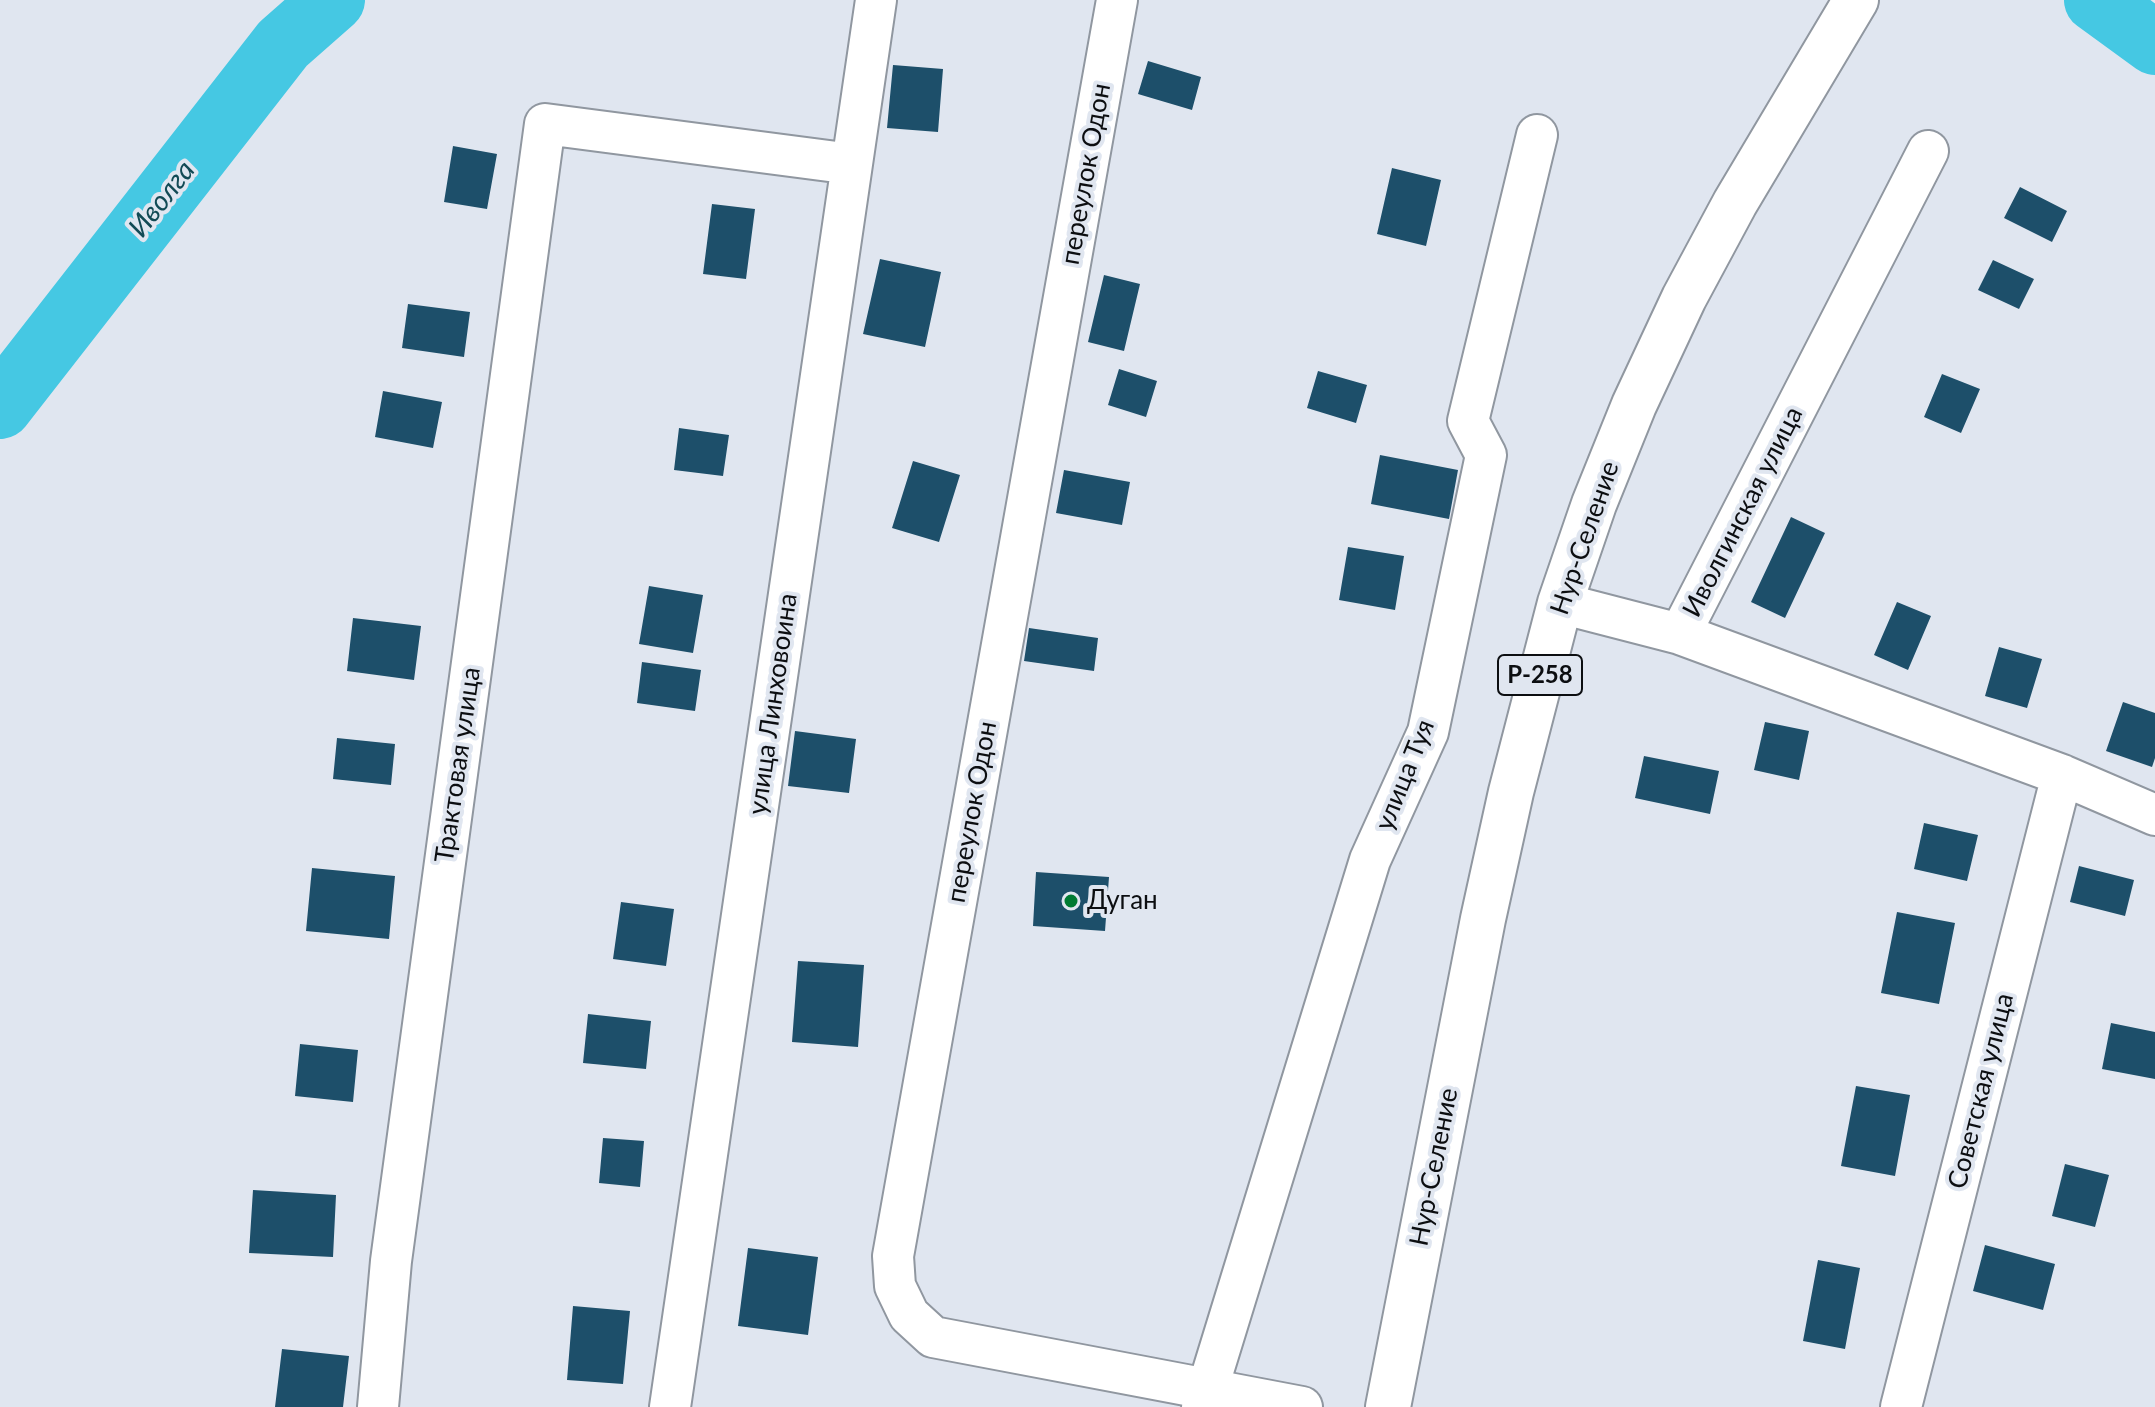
<!DOCTYPE html>
<meta charset="utf-8">
<style>
body{margin:0}
canvas{display:block;background:#e0e6f0}
</style>
<canvas width="2155" height="1407"></canvas>
<script>
const ctx = document.querySelector('canvas').getContext('2d');
ctx.lineJoin = 'round';
function shape(rows) {
  const path = new Path2D();
  for (const r of rows) {
    path.moveTo(r[0], r[1]);
    for (let i = 2; i < r.length; i += 2) path.lineTo(r[i], r[i + 1]);
  }
  return path;
}
function stroke(path, color, width, dash) {
  ctx.strokeStyle = color;
  ctx.lineWidth = width;
  ctx.lineCap = dash ? 'butt' : 'round';
  ctx.setLineDash(dash || []);
  ctx.stroke(path);
}
function fillPath(path, color) {
  ctx.fillStyle = color;
  ctx.fill(path, 'evenodd');
}
function write(font, color, halo, rows, align = 'center') {
  ctx.font = font + ' Lato,sans-serif';
  ctx.lineWidth = 8;
  ctx.setLineDash([]);
  ctx.textBaseline = 'middle';
  ctx.strokeStyle = halo;
  ctx.fillStyle = color;
  for (const [text, x, y, turn = 0] of rows) {
    ctx.save();
    ctx.translate(x, y);
    ctx.rotate((+turn || 0) * Math.PI / 180);
    ctx.textAlign = isNaN(turn) ? turn : align;
    if (halo) ctx.strokeText(text, 0, 0);
    ctx.fillText(text, 0, 0);
    ctx.restore();
  }
}
stroke(shape([
 [2096,0,2155,43],
 [0,407,283,44,333,0]
]), '#45c8e3', 64);
fillPath(shape([
 [1148,61,1201,77,1192,110,1138,94],
 [893,65,943,69,938,132,887,128],
 [453,146,497,154,487,209,444,202],
 [1392,168,1441,180,1426,246,1377,234],
 [2020,187,2067,211,2052,242,2004,218],
 [712,204,755,209,746,279,703,274],
 [880,259,941,272,925,347,863,334],
 [1993,260,2034,279,2019,309,1978,290],
 [1104,275,1140,284,1124,351,1088,342],
 [408,304,470,312,464,357,402,348],
 [1119,369,1157,381,1146,417,1108,405],
 [1318,371,1367,385,1356,423,1307,408],
 [1942,374,1980,389,1961,433,1924,417],
 [383,391,442,402,433,448,375,437],
 [679,428,729,435,723,476,674,470],
 [1380,455,1458,470,1449,519,1371,504],
 [913,461,960,475,939,542,892,528],
 [1064,470,1130,482,1122,525,1056,513],
 [1791,517,1825,533,1785,618,1751,602],
 [1348,547,1404,556,1395,610,1339,600],
 [649,586,703,595,693,653,639,644],
 [1897,602,1931,616,1908,670,1874,655],
 [353,618,421,626,414,680,347,671],
 [1029,628,1098,638,1094,671,1024,661],
 [1999,647,2042,659,2027,708,1985,696],
 [642,662,701,670,695,711,637,703],
 [2123,702,2155,713,2155,758,2152,767,2106,751],
 [1765,722,1809,731,1799,780,1754,770],
 [795,731,856,739,849,793,788,786],
 [337,738,395,744,391,785,333,779],
 [1644,756,1719,771,1710,814,1635,798],
 [1924,823,1978,835,1967,881,1914,869],
 [2079,866,2134,880,2125,916,2070,902],
 [312,868,395,876,389,939,306,931],
 [1036,872,1109,877,1105,931,1033,926],
 [621,902,674,909,666,966,613,959],
 [1897,912,1955,923,1939,1004,1881,993],
 [798,961,864,965,858,1047,792,1042],
 [588,1014,651,1021,646,1069,583,1063],
 [2111,1023,2155,1032,2155,1079,2102,1069],
 [300,1044,358,1050,353,1102,295,1096],
 [1856,1086,1910,1095,1895,1176,1841,1166],
 [603,1138,644,1141,640,1187,599,1183],
 [2065,1164,2109,1175,2095,1227,2052,1216],
 [253,1190,336,1195,333,1257,249,1253],
 [1985,1245,2055,1264,2043,1310,1973,1291],
 [748,1248,818,1257,808,1335,738,1326],
 [1818,1260,1860,1268,1845,1349,1803,1341],
 [573,1306,630,1311,623,1384,567,1380],
 [282,1349,349,1356,343,1407,275,1407]
]), '#1d4f6a');
const minor = shape([
 [1117,0,893,1256,895,1286,909,1315,933,1337,1302,1407],
 [1560,603,1680,634,2062,775,2155,815],
 [1680,634,1928,151],
 [378,1407,391,1261,545,124,852,164],
 [670,1407,876,0],
 [1202,1407,1370,860,1428,732,1486,455,1468,421,1537,135],
 [1901,1407,2062,775]
]);
const highway = shape([
 [1388,1407,1483,919,1511,792,1560,603,1594,504,1634,405,1684,298,1735,203,1856,0]
]);
stroke(minor, '#9097a0', 44);
stroke(highway, '#9097a0', 48);
stroke(minor, '#fff', 40);
stroke(highway, '#fff', 44);
for (const [x, y, r, color] of [
 [1071,901,8,"#007a32"]
]) {
  const dot = new Path2D();
  dot.arc(x, y, r, 0, 2 * Math.PI);
  ctx.fillStyle = color;
  ctx.fill(dot);
  stroke(dot, '#e0e6f0', 3);
}
for (const [x, y, w] of [
 [1540,675,84]
]) {
  const box = new Path2D();
  box.roundRect(x - w / 2, y - 20, w, 40, 6);
  ctx.fillStyle = '#e0e6f0';
  ctx.fill(box);
  stroke(box, '#0c0e11', 2);
}
write('bold 24px', '#0c0e11', null, [
 ["Р-258",1540,675]
]);
write('26px', '#0c0e11', '#e0e6f0', [
 ["переулок Одон",1086,174,-80],
 ["Иволгинская улица",1743,512,-63],
 ["Нур-Селение",1585,538,-71],
 ["улица Линховоина",773,704,-82],
 ["Трактовая улица",458,765,-82],
 ["улица Туя",1405,775,-68],
 ["переулок Одон",972,812,-80],
 ["Советская улица",1981,1091,-76],
 ["Нур-Селение",1434,1167,-79]
]);
write('26px', '#0c0e11', '#e0e6f0', [
 ["Дуган",1087,901]
], 'left');
write('italic 28px', '#124a55', '#e0e6f0', [
 ["Иволга",162,199,-52]
]);
</script>
